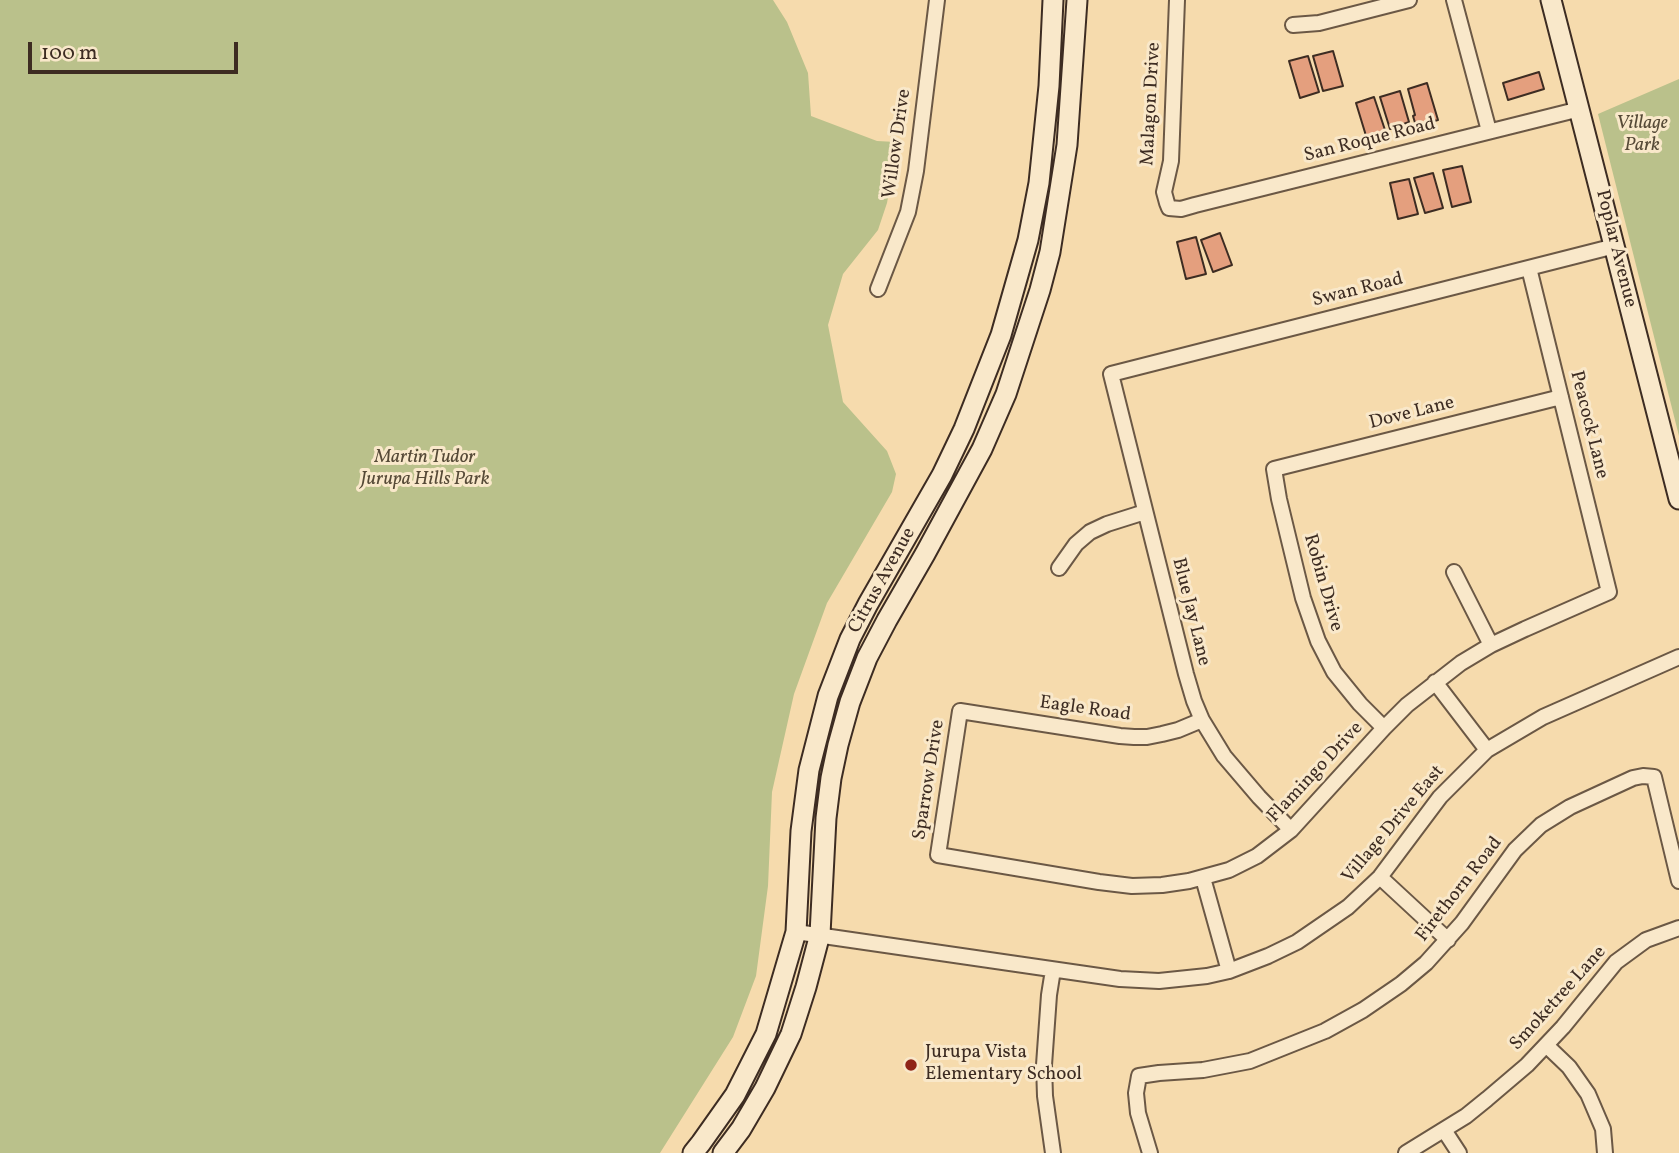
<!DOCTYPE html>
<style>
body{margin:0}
#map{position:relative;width:1679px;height:1153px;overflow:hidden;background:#f6dbad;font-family:Vollkorn,serif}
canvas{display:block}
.scale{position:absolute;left:28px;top:42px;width:210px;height:32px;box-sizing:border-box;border:4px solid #3d2c22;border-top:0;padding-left:9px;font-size:21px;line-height:24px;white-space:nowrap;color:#3d2c22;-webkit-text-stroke:5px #f9e8ca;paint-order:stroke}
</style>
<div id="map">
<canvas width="1679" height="1153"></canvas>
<div class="scale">100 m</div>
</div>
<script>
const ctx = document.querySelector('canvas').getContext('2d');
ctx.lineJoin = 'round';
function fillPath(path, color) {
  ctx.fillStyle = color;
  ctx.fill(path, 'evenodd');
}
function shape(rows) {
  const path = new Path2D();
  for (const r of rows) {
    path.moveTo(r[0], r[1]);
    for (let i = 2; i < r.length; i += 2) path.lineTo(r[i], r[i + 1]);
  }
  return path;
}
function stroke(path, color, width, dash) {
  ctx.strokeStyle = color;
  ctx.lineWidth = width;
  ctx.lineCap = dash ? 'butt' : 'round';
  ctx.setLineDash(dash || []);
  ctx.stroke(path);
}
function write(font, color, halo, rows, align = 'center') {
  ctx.font = font + ' Vollkorn,serif';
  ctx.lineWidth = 6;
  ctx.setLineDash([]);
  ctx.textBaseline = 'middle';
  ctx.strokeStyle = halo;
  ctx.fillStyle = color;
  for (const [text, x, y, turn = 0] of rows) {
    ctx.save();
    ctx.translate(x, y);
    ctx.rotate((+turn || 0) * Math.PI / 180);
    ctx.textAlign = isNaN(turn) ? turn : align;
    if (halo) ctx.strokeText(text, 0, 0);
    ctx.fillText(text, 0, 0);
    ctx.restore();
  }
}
fillPath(shape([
 [0,0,773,0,787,22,808,73,811,116,877,141,896,142,893,169,887,203,878,230,843,274,828,325,843,402,887,451,896,474,892,492,827,603,794,694,772,792,768,886,756,976,733,1037,660,1153,0,1153],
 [1679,79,1679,436,1598,114]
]), '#bac18b');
const building = shape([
 [1333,51,1343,86,1323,91,1313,56,1333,51],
 [1308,56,1319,92,1300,98,1289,61,1308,56],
 [1539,72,1544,89,1508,100,1503,83,1539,72],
 [1427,83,1438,120,1416,126,1413,116,1415,115,1408,89,1427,83],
 [1400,91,1409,122,1390,129,1380,97,1400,91],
 [1374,97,1386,133,1367,139,1356,103,1374,97],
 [1462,166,1471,202,1452,207,1443,170,1462,166],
 [1433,173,1443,208,1425,213,1414,178,1433,173],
 [1409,179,1418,214,1398,219,1390,183,1409,179],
 [1220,233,1232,265,1213,272,1201,240,1220,233],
 [1196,237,1206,274,1186,279,1177,242,1196,237]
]);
fillPath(building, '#e49f7e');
stroke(building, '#3d2c22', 2);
const street = shape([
 [1177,0,1171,161,1164,192,1167,203,1169,208,1181,209,1195,205,1580,109],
 [1454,0,1489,131],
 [1293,25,1319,23,1409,0],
 [878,289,908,212,916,171,937,0],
 [1059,568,1076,544,1090,532,1107,524,1145,512],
 [1454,572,1491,645],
 [1435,682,1487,750],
 [1202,720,1178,730,1162,734,1147,737,1134,737,1120,736,960,711,938,855,1099,882,1132,886,1162,885,1189,881,1229,870,1257,856,1291,830,1384,728,1407,705,1461,663,1491,645,1525,629,1609,592,1529,268],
 [1384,728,1360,704,1334,672,1318,641,1303,598,1279,499,1274,469,1561,397],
 [1291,830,1259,797,1224,756,1202,720,1194,701,1186,674,1111,374,1615,246],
 [1380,877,1448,940],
 [1203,878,1229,971],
 [796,932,1120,979,1159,981,1207,976,1229,971,1268,956,1297,942,1348,907,1380,877,1440,797,1487,750,1543,717,1679,657],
 [1053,970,1049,995,1044,1065,1045,1096,1053,1153],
 [1546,1045,1569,1067,1588,1094,1603,1129,1605,1153],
 [1444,1130,1459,1153],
 [1150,1153,1138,1113,1136,1093,1139,1076,1159,1073,1203,1070,1250,1061,1325,1031,1363,1010,1401,984,1426,963,1462,923,1515,850,1541,825,1570,807,1633,778,1643,776,1654,777,1679,881],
 [1406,1153,1466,1116,1487,1099,1527,1065,1563,1027,1616,962,1646,940,1679,928]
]);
const secondary = shape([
 [1551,0,1679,499],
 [693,1153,701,1143,735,1095,766,1034,796,932,801,831,809,770,828,696,850,639,868,604,942,475,964,429,1001,335,1028,240,1039,183,1049,86,1053,0],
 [723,1153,741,1129,765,1088,791,1034,806,987,820,934,826,818,831,778,838,745,850,702,867,658,887,620,925,554,982,449,1006,394,1040,290,1050,252,1067,145,1077,0]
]);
stroke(street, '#6b5845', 18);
stroke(secondary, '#3d2c22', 23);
stroke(street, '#f9e8ca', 14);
stroke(secondary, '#f9e8ca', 19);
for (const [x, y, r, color] of [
 [911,1065,7,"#8f2418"]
]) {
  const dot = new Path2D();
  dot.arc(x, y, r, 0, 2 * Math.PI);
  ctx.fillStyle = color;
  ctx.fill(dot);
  stroke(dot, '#f9e8ca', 2.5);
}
write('19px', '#3d2c22', '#f9e8ca', [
 ["Malagon Drive",1152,104,-87],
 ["San Roque Road",1370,141,-14],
 ["Willow Drive",898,144,-82],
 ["Poplar Avenue",1615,249,76],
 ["Swan Road",1358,291,-14],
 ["Dove Lane",1412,414,-14],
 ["Peacock Lane",1588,425,76],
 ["Citrus Avenue",883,581,-61],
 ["Robin Drive",1322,583,74],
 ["Blue Jay Lane",1190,612,76],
 ["Eagle Road",1085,710,8],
 ["Flamingo Drive",1316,773,-47],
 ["Sparrow Drive",930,780,-81],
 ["Village Drive East",1394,825,-50],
 ["Firethorn Road",1460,890,-52],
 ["Smoketree Lane",1559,999,-48]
]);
write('italic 19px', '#564a37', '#f9e8ca', [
 ["Village",1642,125],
 ["Park",1642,147],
 ["Martin Tudor",425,459],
 ["Jurupa Hills Park",425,481]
]);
write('19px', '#3d2c22', '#f9e8ca', [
 ["Jurupa Vista",925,1054],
 ["Elementary School",925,1076]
], 'left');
</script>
